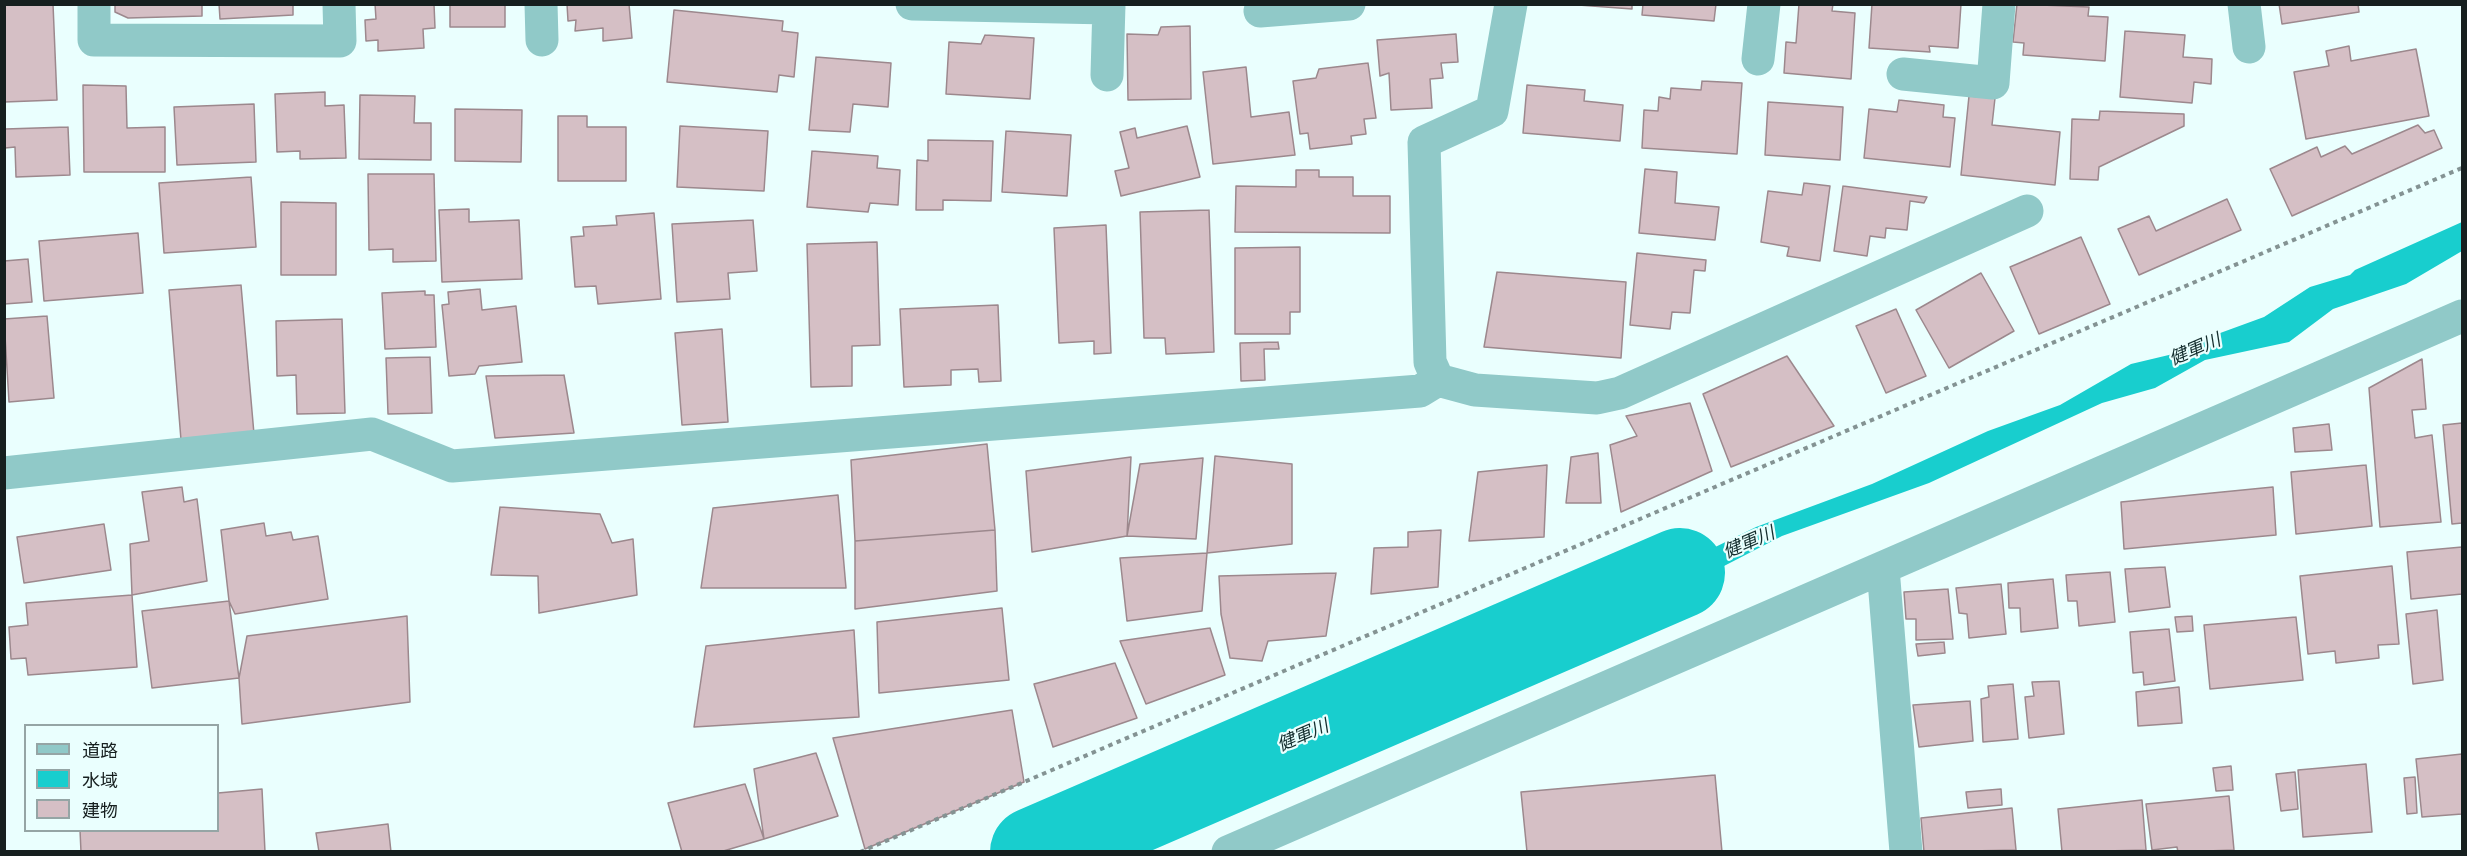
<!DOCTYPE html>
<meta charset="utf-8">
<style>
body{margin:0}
#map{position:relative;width:2467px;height:856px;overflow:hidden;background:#eafffe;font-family:Lora,"Noto Sans JP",serif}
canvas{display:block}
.frame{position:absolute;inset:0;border:6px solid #161f1f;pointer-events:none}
.legend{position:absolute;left:24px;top:724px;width:195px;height:108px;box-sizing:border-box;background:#eafffe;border:2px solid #95a5a5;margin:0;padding:8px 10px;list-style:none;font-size:18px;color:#161f1f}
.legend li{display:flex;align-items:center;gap:12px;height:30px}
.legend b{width:30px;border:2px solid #95a5a5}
</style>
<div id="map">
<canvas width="2467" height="856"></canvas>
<div class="frame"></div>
<ul class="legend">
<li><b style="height:8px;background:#90c9c8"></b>道路</li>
<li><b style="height:16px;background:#18cece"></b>水域</li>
<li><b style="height:16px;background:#d5bfc5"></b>建物</li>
</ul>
</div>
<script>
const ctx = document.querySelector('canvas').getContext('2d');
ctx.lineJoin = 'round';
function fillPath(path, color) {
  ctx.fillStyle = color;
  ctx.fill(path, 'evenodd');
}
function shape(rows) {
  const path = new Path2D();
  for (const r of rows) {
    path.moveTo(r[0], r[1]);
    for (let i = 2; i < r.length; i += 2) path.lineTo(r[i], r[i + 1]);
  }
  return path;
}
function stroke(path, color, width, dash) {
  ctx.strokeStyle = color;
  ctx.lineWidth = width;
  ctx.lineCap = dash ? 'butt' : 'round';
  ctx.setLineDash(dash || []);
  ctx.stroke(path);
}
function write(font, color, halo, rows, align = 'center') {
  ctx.font = font + ' Lora,"Noto Sans JP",serif';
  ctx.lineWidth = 4.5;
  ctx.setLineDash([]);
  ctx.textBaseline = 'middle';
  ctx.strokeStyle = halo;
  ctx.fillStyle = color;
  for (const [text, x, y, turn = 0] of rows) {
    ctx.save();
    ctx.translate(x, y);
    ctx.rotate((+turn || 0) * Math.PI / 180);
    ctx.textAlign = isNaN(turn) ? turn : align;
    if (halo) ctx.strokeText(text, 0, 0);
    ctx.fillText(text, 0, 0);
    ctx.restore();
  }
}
fillPath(shape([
 [2462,222,2462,251,2406,284,2333,309,2289,342,2205,360,2155,388,2102,403,1929,483,1782,536,1668,595,1587,625,1579,633,1576,642,1578,649,1571,654,1468,696,1456,677,1504,655,1640,584,1756,527,1872,484,1988,431,2060,405,2131,364,2173,354,2212,336,2264,317,2310,287,2350,275,2355,270]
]), '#18cece');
stroke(shape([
 [1035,852,1680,573]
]), '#18cece', 90);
const building = shape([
 [4,4,53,4,57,100,4,102,4,4],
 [115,4,202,4,202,16,128,18,115,12,115,4],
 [219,4,293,4,293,15,220,19,219,4],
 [375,4,434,4,435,28,423,29,424,48,378,51,378,40,366,41,365,20,376,19,375,4],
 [450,4,505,4,505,27,450,27,450,4],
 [567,4,629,4,632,38,603,41,603,28,575,31,576,20,568,21,567,4],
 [1565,4,1632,4,1632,9,1565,4],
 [1643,4,1716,4,1714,21,1642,15,1643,4],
 [1799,4,1833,4,1832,11,1855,13,1851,79,1784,73,1786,42,1796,43,1799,4],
 [1872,4,1961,4,1958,48,1929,46,1930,52,1869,48,1872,4],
 [2017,4,2089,7,2088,16,2108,17,2105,61,2023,55,2024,43,2013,42,2017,4],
 [2279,4,2358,4,2359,12,2282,24,2279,4],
 [674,10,783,21,782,31,798,33,794,77,779,75,777,92,667,82,674,10],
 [1190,26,1191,99,1128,100,1127,34,1158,35,1161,27,1190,26],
 [2125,31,2185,35,2183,57,2212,59,2211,84,2194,82,2192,103,2120,97,2125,31],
 [1456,34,1458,62,1441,63,1443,78,1430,79,1432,108,1391,110,1389,73,1380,76,1377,40,1456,34],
 [985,35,1034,38,1030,99,946,94,949,42,981,44,985,35],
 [2349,46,2351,61,2416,49,2429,116,2306,139,2294,72,2329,66,2326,51,2349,46],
 [816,57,891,63,888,107,853,104,850,132,809,130,816,57],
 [1368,63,1376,118,1364,119,1366,134,1351,136,1352,144,1310,149,1308,133,1300,134,1293,81,1316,78,1319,69,1368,63],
 [1246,67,1251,117,1289,112,1295,155,1213,164,1203,72,1246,67],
 [1702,81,1742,83,1737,154,1642,148,1644,110,1658,111,1659,97,1670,99,1671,88,1701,90,1702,81],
 [83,85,126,86,127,128,165,127,165,172,84,172,83,85],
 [1527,85,1585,90,1584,101,1623,105,1620,141,1523,133,1527,85],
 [325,92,325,106,344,105,346,158,300,159,300,151,277,152,275,94,325,92],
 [360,95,415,96,414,123,431,123,431,160,359,159,360,95],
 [1969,96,1995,98,1992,125,2060,132,2055,185,1961,175,1969,96],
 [1899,100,1944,105,1943,117,1955,118,1950,167,1864,158,1869,109,1897,112,1899,100],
 [1768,102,1843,107,1840,160,1765,155,1768,102],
 [254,104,256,162,177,165,174,107,254,104],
 [455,109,522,110,521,162,455,161,455,109],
 [2100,111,2184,114,2184,126,2099,167,2098,180,2070,179,2072,119,2099,120,2100,111],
 [558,116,587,116,587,127,626,127,626,181,558,181,558,116],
 [2418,125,2425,133,2434,130,2442,148,2292,216,2270,169,2317,147,2321,157,2345,146,2352,154,2418,125],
 [680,126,768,131,764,191,677,187,680,126],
 [1187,126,1200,177,1121,196,1115,171,1129,168,1120,132,1135,128,1137,138,1187,126],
 [68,127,70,175,16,177,15,147,5,148,5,129,68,127],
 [1006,131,1071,135,1067,196,1002,192,1006,131],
 [928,140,993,141,991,201,943,200,943,210,916,210,917,160,928,161,928,140],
 [812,151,878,156,877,168,900,170,898,205,870,203,868,212,807,207,812,151],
 [1645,169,1677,172,1675,203,1719,207,1715,240,1639,233,1645,169],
 [1296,170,1319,170,1319,177,1353,177,1353,196,1390,196,1390,233,1235,232,1236,186,1296,187,1296,170],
 [368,174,434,174,436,261,393,262,393,249,369,250,368,174],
 [251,177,256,247,164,253,159,183,251,177],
 [1804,183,1830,186,1820,261,1787,256,1789,247,1761,242,1768,191,1802,195,1804,183],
 [1843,186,1927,197,1924,203,1910,201,1907,230,1886,228,1885,238,1870,236,1867,256,1834,251,1843,186],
 [2227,199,2241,230,2139,275,2118,229,2149,216,2156,231,2227,199],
 [281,202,336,203,336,275,281,275,281,202],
 [469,209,469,222,519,220,522,279,442,282,439,210,469,209],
 [1209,210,1214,352,1166,354,1165,338,1144,338,1140,212,1209,210],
 [654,213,661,299,598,304,596,286,575,287,571,237,584,236,583,227,617,225,616,216,654,213],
 [753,220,757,271,728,273,730,299,677,302,672,224,753,220],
 [1106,225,1111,353,1094,354,1094,341,1059,343,1054,228,1106,225],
 [138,233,143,293,44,301,39,241,138,233],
 [2081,237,2110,304,2039,334,2010,267,2081,237],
 [877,242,880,345,852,346,852,386,811,387,807,244,877,242],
 [1300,247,1300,312,1290,312,1290,334,1235,334,1235,248,1300,247],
 [1637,253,1706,260,1705,271,1694,270,1690,313,1672,312,1670,329,1630,325,1637,253],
 [28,259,32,302,4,304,4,261,28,259],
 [1497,272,1626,282,1621,358,1484,347,1497,272],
 [1981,273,2014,331,1949,368,1916,310,1981,273],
 [241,285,254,434,181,440,169,290,241,285],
 [480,289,482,310,516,306,522,362,479,366,475,374,449,376,442,305,449,304,448,292,480,289],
 [425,291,425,295,434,295,436,347,385,349,382,293,425,291],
 [998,305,1001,381,979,382,978,369,951,370,951,385,904,387,900,309,998,305],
 [1896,309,1926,376,1886,393,1856,326,1896,309],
 [47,316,54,398,9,402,4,319,47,316],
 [342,319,345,413,297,414,296,375,277,376,276,321,342,319],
 [722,329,728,422,682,425,675,333,722,329],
 [1278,342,1279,349,1264,349,1265,380,1241,381,1240,343,1278,342],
 [1787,356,1834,426,1731,467,1703,394,1787,356],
 [430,357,432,413,388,414,386,358,430,357],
 [2422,359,2426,409,2412,410,2415,438,2432,435,2441,522,2380,527,2369,388,2422,359],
 [564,375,574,433,495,438,486,376,564,375],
 [1690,403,1712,471,1621,512,1610,445,1637,436,1626,416,1690,403],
 [2462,423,2462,523,2452,524,2443,425,2462,423],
 [2329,424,2332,450,2295,452,2293,428,2329,424],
 [987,444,995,530,855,541,851,460,987,444],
 [1598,453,1601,503,1566,503,1571,457,1598,453],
 [1215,456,1292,464,1292,544,1207,553,1215,456],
 [1131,457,1127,536,1032,552,1026,471,1131,457],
 [1203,458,1196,539,1127,536,1140,464,1203,458],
 [1547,465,1544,537,1469,541,1478,472,1547,465],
 [2366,465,2372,526,2296,534,2291,472,2366,465],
 [182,487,184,502,197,499,207,581,132,595,130,544,149,541,142,492,182,487],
 [2273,487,2276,535,2124,549,2121,502,2273,487],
 [838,495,846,588,701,588,713,508,838,495],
 [500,507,600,514,612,543,633,539,637,595,539,613,538,576,491,575,500,507],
 [264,523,266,536,291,532,293,540,318,536,328,599,235,614,229,601,221,530,264,523],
 [104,524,111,570,24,583,17,537,104,524],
 [995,530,997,591,855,609,855,541,995,530],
 [1441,530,1438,587,1371,594,1374,548,1408,547,1408,532,1441,530],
 [2462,547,2462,594,2411,599,2407,552,2462,547],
 [1207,553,1202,611,1127,621,1120,558,1207,553],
 [2392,566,2399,644,2378,645,2379,658,2336,663,2335,651,2308,654,2300,576,2392,566],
 [2165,567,2170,607,2129,612,2125,569,2165,567],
 [2110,572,2115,622,2079,626,2077,601,2068,601,2066,575,2110,572],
 [1336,573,1326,636,1268,641,1262,661,1230,658,1221,614,1219,576,1336,573],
 [2053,579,2058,628,2021,632,2020,608,2009,608,2008,583,2053,579],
 [2001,584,2006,634,1969,638,1967,614,1959,613,1956,588,2001,584],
 [1948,589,1953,639,1916,640,1916,619,1906,619,1904,592,1948,589],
 [132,595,137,667,28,675,26,658,11,659,9,627,28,625,26,603,132,595],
 [229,601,239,678,152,688,142,611,229,601],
 [1002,608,1009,680,879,693,877,622,1002,608],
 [2437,610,2443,680,2413,684,2406,614,2437,610],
 [407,616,410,702,242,724,239,678,247,636,407,616],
 [2192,616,2193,631,2177,632,2175,617,2192,616],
 [2296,617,2303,680,2210,689,2204,625,2296,617],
 [1210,628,1225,675,1146,704,1120,641,1210,628],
 [2169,629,2175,681,2144,685,2143,672,2133,673,2130,632,2169,629],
 [854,630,859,717,694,727,706,646,854,630],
 [1944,642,1945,653,1918,656,1916,644,1944,642],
 [1115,663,1137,718,1053,747,1034,684,1115,663],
 [2059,681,2064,734,2029,738,2025,697,2034,696,2032,682,2059,681],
 [2013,684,2018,739,1983,742,1981,699,1989,697,1988,686,2013,684],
 [2179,687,2182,723,2138,726,2136,692,2179,687],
 [1970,701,1973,741,1919,747,1913,705,1970,701],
 [1012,710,1024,782,865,849,833,738,1012,710],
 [816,753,838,816,764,839,754,769,816,753],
 [2462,754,2462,814,2422,817,2416,759,2462,754],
 [2366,764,2372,832,2303,837,2298,770,2366,764],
 [2231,766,2233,790,2216,791,2213,768,2231,766],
 [2295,772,2298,809,2281,811,2276,774,2295,772],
 [1715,775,1722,852,1527,852,1521,792,1715,775],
 [2415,777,2417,813,2407,814,2404,778,2415,777],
 [745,784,764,839,720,852,682,852,668,803,745,784],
 [262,789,265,852,81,852,80,830,218,830,218,793,262,789],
 [2001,789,2002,805,1968,808,1966,792,2001,789],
 [2229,796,2234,850,2178,852,2177,847,2152,850,2146,804,2229,796],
 [2142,800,2146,850,2062,852,2058,809,2142,800],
 [2012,808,2016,850,1924,852,1921,818,2012,808],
 [388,824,391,852,319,852,316,833,388,824]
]);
fillPath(building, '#d5bfc5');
stroke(building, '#9c888d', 1.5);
stroke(shape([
 [860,852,2462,168]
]), '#849393', 4, [4.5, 4.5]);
stroke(shape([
 [94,4,94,40,340,41,339,4],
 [541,4,542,40],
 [912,4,1109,8],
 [1511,4,1492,111,1424,142,1430,362,1438,380,1475,390,1597,398,1620,393,2027,211],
 [2244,4,2249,47],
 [1260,11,1349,4],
 [1758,59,1764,4],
 [1903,74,1993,83,1999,4],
 [1107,75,1109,4],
 [4,473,372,434,452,466,1420,391,1438,380],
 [1883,568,1906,852],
 [1228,852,2462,316]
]), '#90c9c8', 33);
write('italic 18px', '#142e2e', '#eafffe', [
 ["健軍川",2195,350,-23],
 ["健軍川",1749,543,-23],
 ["健軍川",1303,736,-23]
]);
</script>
